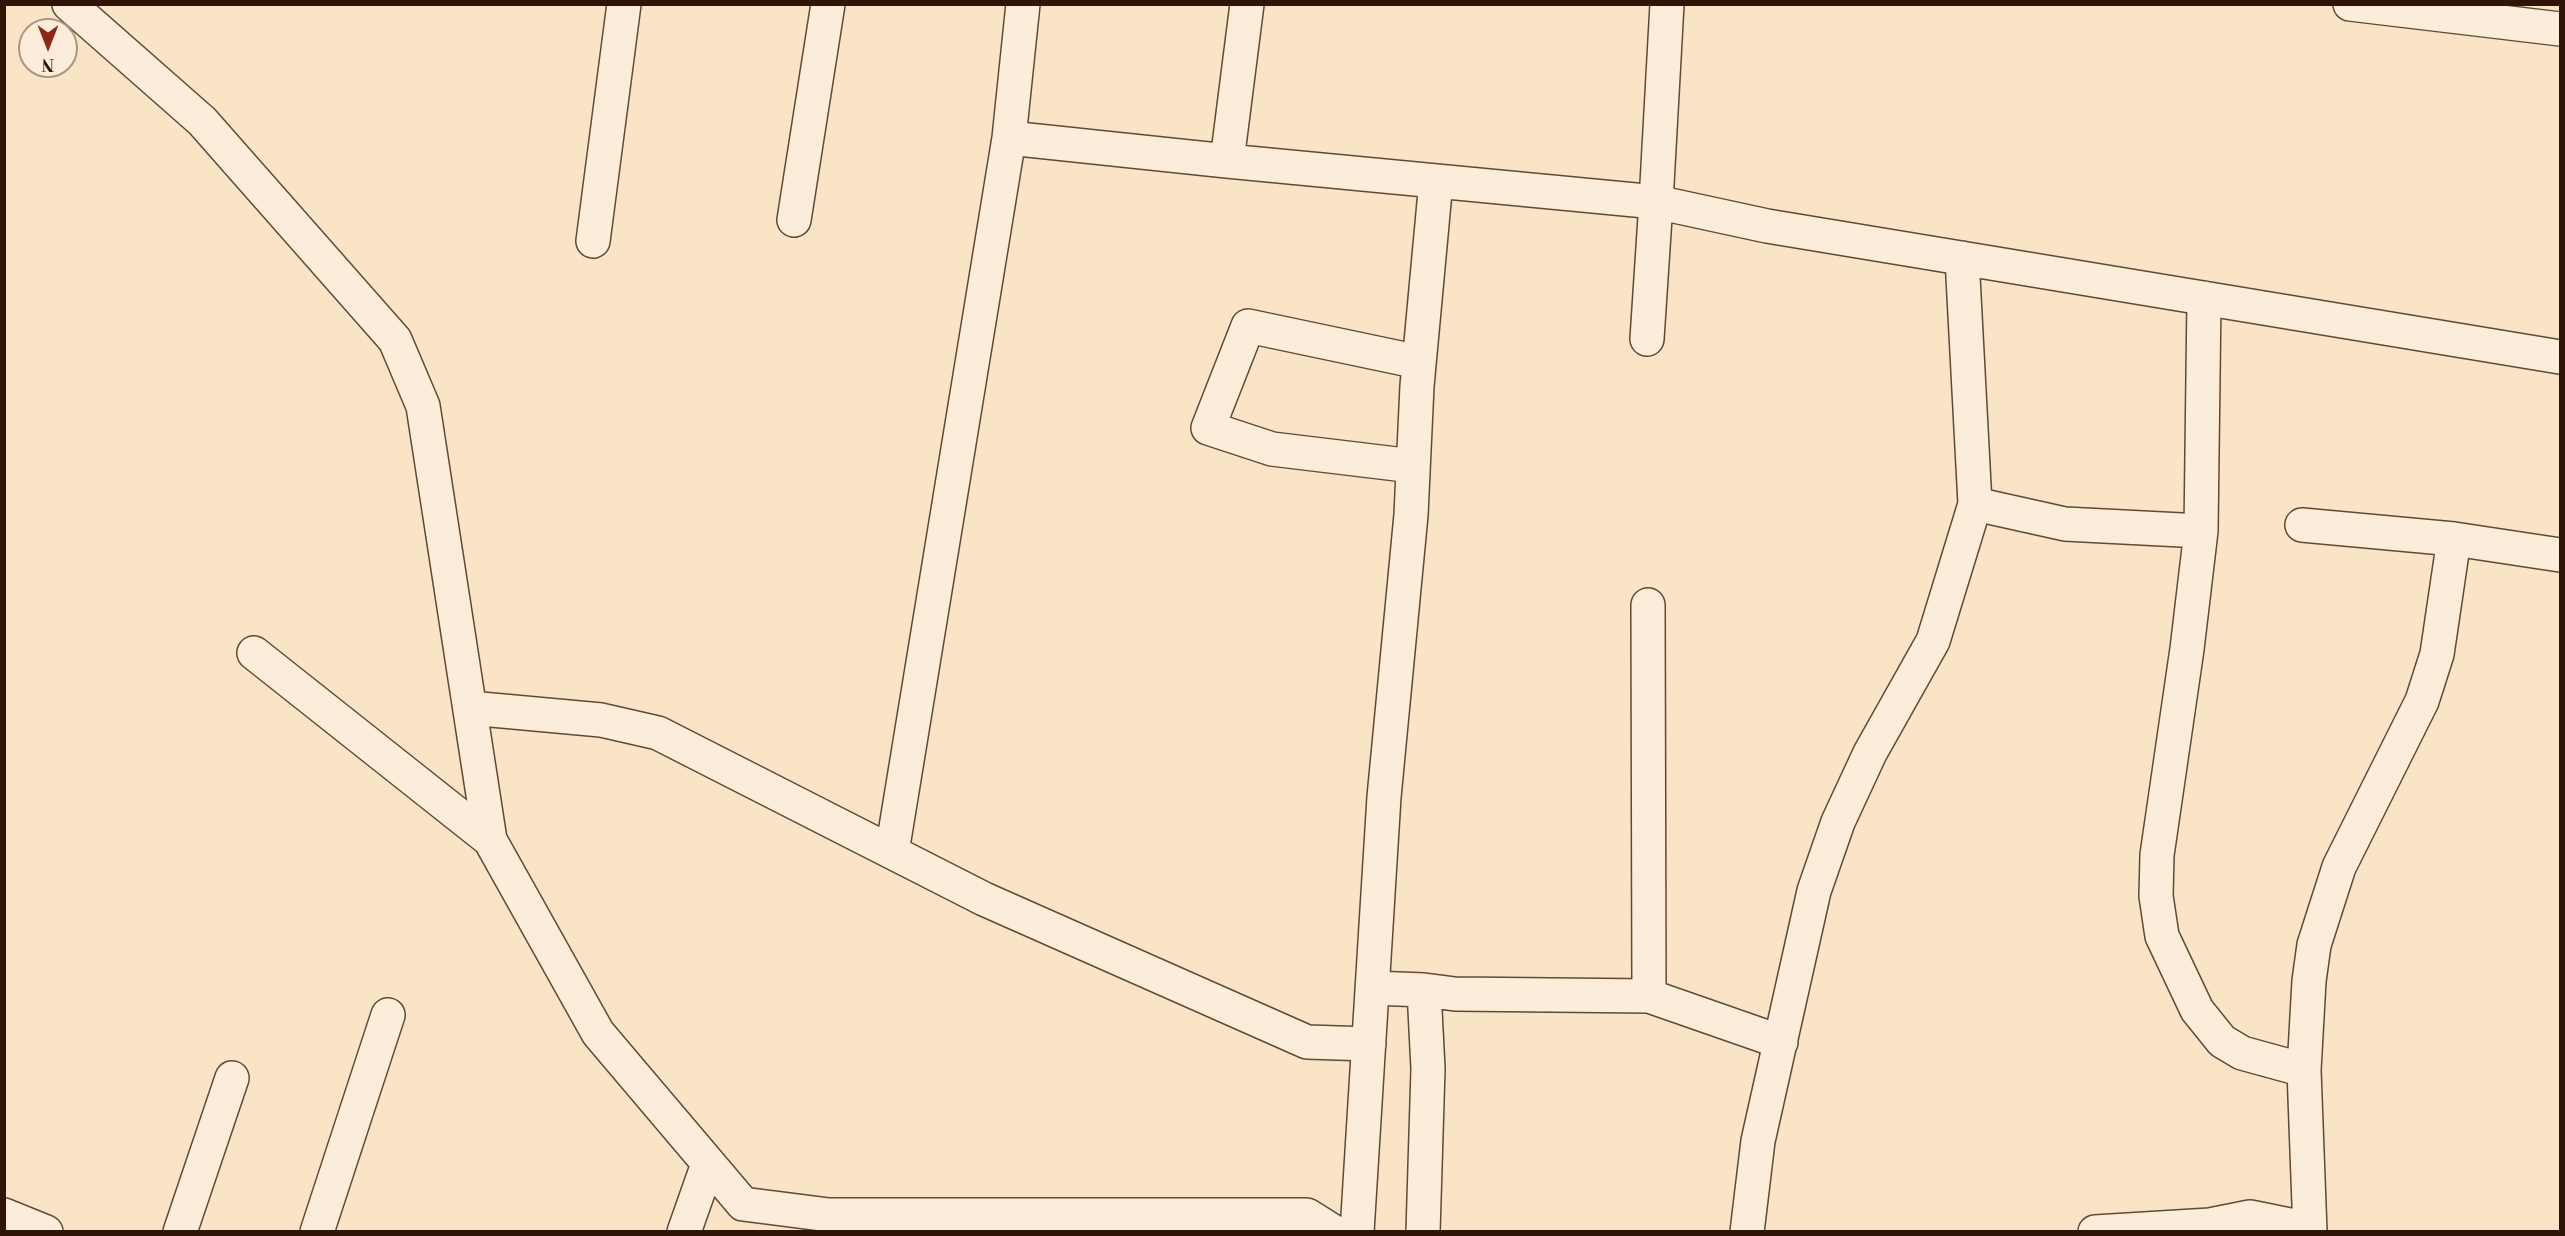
<!DOCTYPE html>
<style>
body{margin:0}
#map{position:relative;width:2565px;height:1236px;overflow:hidden;background:#f9e4c5;font-family:"Libre Bodoni",serif}
canvas{display:block}
.frame{position:absolute;inset:0;border:6px solid #2e1505;pointer-events:none}
.north{position:absolute;left:18px;top:18px;width:60px;height:60px;box-sizing:border-box;background:#fbedd9;border:2px solid #a99784;border-radius:50%;rotate:180deg;font-size:16px;font-weight:700;line-height:24px;text-align:center;color:#2e1505}
.north::after{content:'';display:block;margin:auto;width:21px;height:27px;background:#8f2418;clip-path:polygon(50% 0,100% 100%,50% 72%,0 100%)}
</style>
<div id="map">
<canvas width="2565" height="1236"></canvas>
<div class="frame"></div>
<div class="north">N</div>
</div>
<script>
const ctx = document.querySelector('canvas').getContext('2d');
ctx.lineJoin = 'round';
function shape(rows) {
  const path = new Path2D();
  for (const r of rows) {
    path.moveTo(r[0], r[1]);
    for (let i = 2; i < r.length; i += 2) path.lineTo(r[i], r[i + 1]);
  }
  return path;
}
function stroke(path, color, width, dash) {
  ctx.strokeStyle = color;
  ctx.lineWidth = width;
  ctx.lineCap = dash ? 'butt' : 'round';
  ctx.setLineDash(dash || []);
  ctx.stroke(path);
}
const minor = shape([
 [69,4,202,121,395,340,423,406,490,840,598,1033,743,1204,829,1215,1307,1215,1334,1232],
 [1247,4,1227,161,1656,202,1647,339],
 [1667,4,1656,202,1767,226,2560,357],
 [2350,4,2560,29],
 [1009,138,1227,161],
 [794,220,828,4],
 [593,241,624,4],
 [1962,258,1975,504],
 [1413,466,1272,449,1208,428,1248,326,1419,362],
 [2302,525,2454,539,2560,555],
 [2201,531,2187,649,2157,855,2156,896,2162,936,2197,1010,2222,1041,2242,1053,2304,1070],
 [1648,605,1649,996],
 [254,653,490,840],
 [470,708,601,720,658,733,984,899,1307,1042,1369,1044],
 [892,852,1009,138,1023,4],
 [1373,988,1424,990,1428,1069,1423,1232],
 [1424,990,1455,994,1649,996,1781,1042],
 [4,1215,46,1232],
 [180,1232,232,1078],
 [317,1232,388,1015],
 [684,1232,708,1164],
 [1357,1232,1384,797,1411,515,1417,386,1436,181],
 [1747,1232,1758,1141,1814,891,1838,822,1870,753,1933,641,1975,504,2065,524,2201,531,2204,298],
 [2095,1232,2210,1225,2250,1217,2309,1229],
 [2310,1232,2304,1070,2309,981,2314,945,2339,867,2422,701,2437,654,2454,539]
]);
stroke(minor, '#614935', 36);
stroke(minor, '#fbedd9', 33);
</script>
